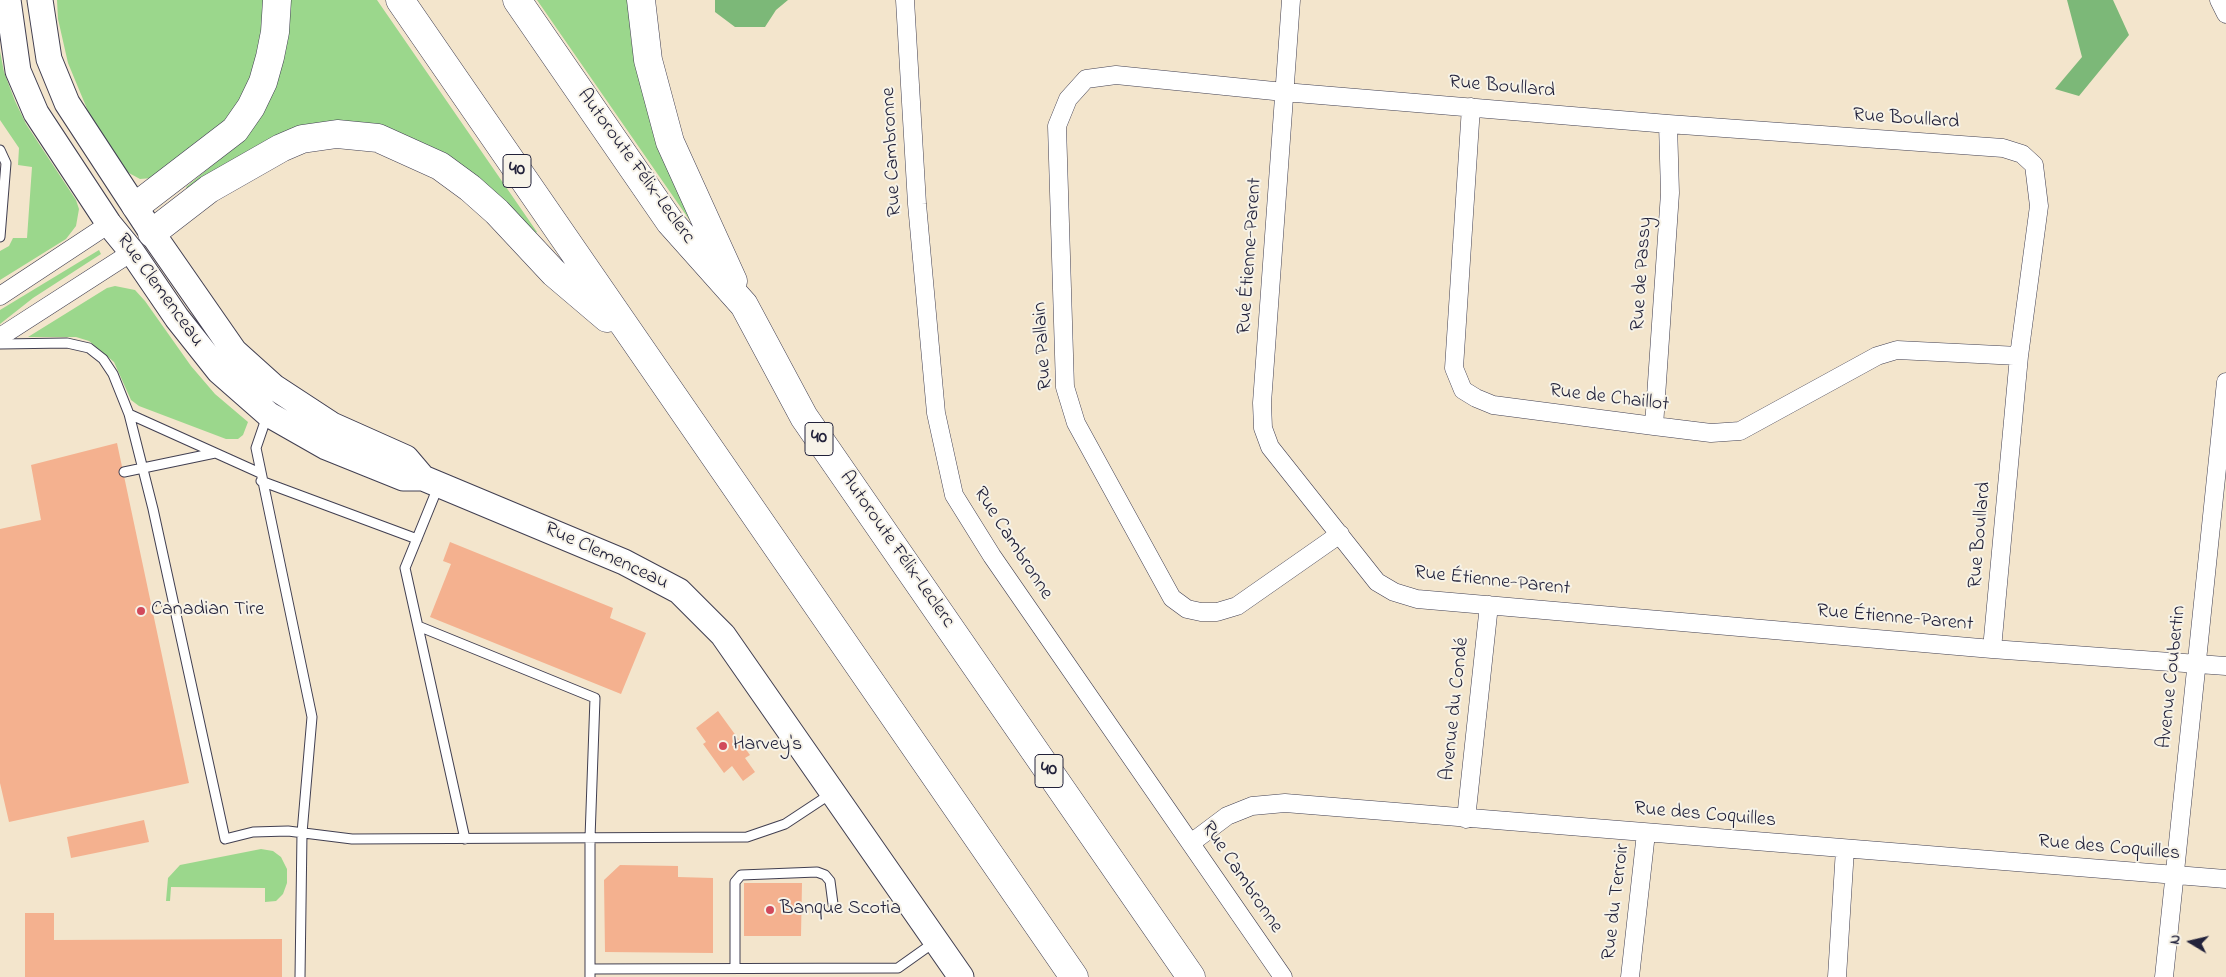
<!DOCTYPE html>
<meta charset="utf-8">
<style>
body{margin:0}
#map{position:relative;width:2226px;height:977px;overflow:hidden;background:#f3e5cc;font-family:"Indie Flower",sans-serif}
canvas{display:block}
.north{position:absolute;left:2166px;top:917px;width:50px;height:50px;-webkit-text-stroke:4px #f7f3e8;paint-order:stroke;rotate:279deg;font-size:14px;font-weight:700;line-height:20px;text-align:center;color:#22223b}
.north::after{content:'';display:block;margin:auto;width:18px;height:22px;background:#22223b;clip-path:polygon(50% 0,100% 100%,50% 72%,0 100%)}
</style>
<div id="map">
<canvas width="2226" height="977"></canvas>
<div class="north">N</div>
</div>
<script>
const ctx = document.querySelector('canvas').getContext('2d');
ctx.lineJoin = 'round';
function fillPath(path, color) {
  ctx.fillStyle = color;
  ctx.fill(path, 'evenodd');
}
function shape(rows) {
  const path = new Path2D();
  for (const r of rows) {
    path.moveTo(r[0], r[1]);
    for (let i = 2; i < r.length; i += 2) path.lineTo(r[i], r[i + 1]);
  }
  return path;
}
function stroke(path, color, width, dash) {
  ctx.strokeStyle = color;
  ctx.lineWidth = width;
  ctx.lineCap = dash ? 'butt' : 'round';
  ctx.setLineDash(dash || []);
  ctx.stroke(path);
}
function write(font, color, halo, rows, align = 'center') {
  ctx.font = font + ' "Indie Flower",sans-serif';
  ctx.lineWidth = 4;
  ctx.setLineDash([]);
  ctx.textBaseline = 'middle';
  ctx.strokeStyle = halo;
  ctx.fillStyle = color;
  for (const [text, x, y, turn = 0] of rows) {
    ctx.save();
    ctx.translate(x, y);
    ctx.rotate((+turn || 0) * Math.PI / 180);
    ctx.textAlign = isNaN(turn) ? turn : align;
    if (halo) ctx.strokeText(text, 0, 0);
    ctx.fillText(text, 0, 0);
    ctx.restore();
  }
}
fillPath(shape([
 [57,0,265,0,263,39,253,80,228,124,152,178,140,179,127,172,90,116,68,63,58,19],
 [285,0,377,0,537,232,533,235,370,126,190,193,186,187,232,149],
 [537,0,629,0,631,40,641,86,695,228],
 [0,51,4,72,15,101,26,124,76,200,79,209,76,226,66,239,0,280,0,251,9,246,13,238,27,238,32,167,18,165,19,148,0,120],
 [99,250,101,254,33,298,0,324,0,310],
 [115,286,135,290,145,301,191,366,215,394,248,422,243,435,238,439,226,439,139,406,131,400,114,362,89,341,76,337,28,337,107,288],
 [261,849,273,851,281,857,287,869,287,883,283,894,276,901,265,902,265,888,171,887,170,901,166,901,168,878,180,865]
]), '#9bd78c');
fillPath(shape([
 [715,0,788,0,776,10,765,27,735,27,715,12],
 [2067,0,2113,0,2129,35,2079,96,2055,89,2082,57]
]), '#7cb878');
fillPath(shape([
 [117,443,189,783,9,822,0,783,0,529,41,520,31,465],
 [450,542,613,608,610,618,646,633,621,694,430,617,451,564,443,561],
 [718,711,750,755,745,758,755,772,743,781,732,766,724,773,703,744,706,742,696,728],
 [144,820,149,842,71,858,67,837],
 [620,865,678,866,678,877,713,878,713,953,605,952,604,880],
 [744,883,802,883,801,936,744,936],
 [25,913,54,913,54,940,282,939,282,977,25,977]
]), '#f4b18f');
const lane = shape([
 [0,150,6,163,0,237],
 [0,344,67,343,89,348,103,359,113,374,129,414,153,509,225,839,253,832,288,831,352,839,747,837,785,824,832,793],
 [129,414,260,473],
 [267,416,256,448,312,717,302,833,300,977],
 [124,472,215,453],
 [261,481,417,539],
 [438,487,405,568,465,839],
 [418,626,595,698,590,838,590,977],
 [735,968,735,882,741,875,817,872,825,875,830,881,833,904],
 [590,969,898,968,936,941]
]);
const street = shape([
 [905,0,917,204,936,413,954,495,992,556,1283,977],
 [1291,0,1262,403,1263,428,1270,447,1377,582,1394,592,1417,599,1992,649,2226,666],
 [2219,0,2226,14],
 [1471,107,1454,368,1463,390,1476,398,1493,405,1654,426,1711,433,1740,431,1877,356,1897,350,2019,356],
 [0,296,109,224],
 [0,337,132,252],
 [1654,426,1670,193,1668,124],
 [1340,534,1237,606,1217,612,1201,612,1187,609,1172,598,1076,423,1065,387,1057,126,1068,99,1086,79,1116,75,1284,92,1668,124,2003,148,2022,154,2034,165,2039,206,2019,356,1992,649],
 [1466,819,1489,605],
 [1191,843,1227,816,1252,806,1285,803,2226,879],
 [1630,977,1646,833],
 [1837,977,1845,849],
 [2164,977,2226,382]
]);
const secondary = shape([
 [8,0,18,71,36,113,109,224,132,252,177,318,219,371,268,414,326,447,403,478,423,478,624,562,679,591,723,635,961,977],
 [40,0,49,59,67,103,152,233,234,351,274,387,332,425,406,458,423,478]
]);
const highway = shape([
 [400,0,1074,977],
 [517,0,670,222,744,305,804,417,1191,977],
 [641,0,648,60,670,142,733,281],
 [136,206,235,130,251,107,263,82,270,57,275,32,277,0],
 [152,233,209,189,281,148,302,139,337,134,378,138,440,166,470,188,497,212,554,273,607,318]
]);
stroke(lane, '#413f51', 11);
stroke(street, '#413f51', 19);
stroke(secondary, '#413f51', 27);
stroke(highway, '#413f51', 29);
stroke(shape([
 [153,605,162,605]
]), '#413f51', 3, [4, 4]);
stroke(lane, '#fff', 9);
stroke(street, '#fff', 18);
stroke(secondary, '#fff', 25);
stroke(highway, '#fff', 28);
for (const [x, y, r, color] of [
 [141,611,5,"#d1495b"],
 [723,746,5,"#d1495b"],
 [770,910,5,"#d1495b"]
]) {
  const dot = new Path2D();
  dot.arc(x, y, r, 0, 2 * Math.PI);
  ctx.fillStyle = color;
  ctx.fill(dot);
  stroke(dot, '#f7f3e8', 2);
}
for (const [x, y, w] of [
 [517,171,28],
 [819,439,28],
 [1049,771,28]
]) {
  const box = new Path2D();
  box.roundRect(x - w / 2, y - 16.5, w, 33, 4);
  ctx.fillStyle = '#f7f3e8';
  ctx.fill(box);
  stroke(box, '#22223b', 1);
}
write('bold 19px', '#22223b', null, [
 ["40",517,171],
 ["40",819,439],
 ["40",1049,771]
]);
write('20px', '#22223b', '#f7f3e8', [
 ["Rue Boullard",1502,88,5],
 ["Rue Boullard",1906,120,4],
 ["Rue Cambronne",893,152,-93],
 ["Autoroute Félix-Leclerc",635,167,54],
 ["Rue Étienne-Parent",1251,256,-86],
 ["Rue de Passy",1643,274,-86],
 ["Rue Clemenceau",159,291,54],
 ["Rue Pallain",1044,346,-94],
 ["Rue de Chaillot",1609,399,7],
 ["Rue Boullard",1981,535,-85],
 ["Rue Cambronne",1012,544,57],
 ["Autoroute Félix-Leclerc",896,550,55],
 ["Rue Clemenceau",606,557,25],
 ["Rue Étienne-Parent",1492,582,6],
 ["Rue Étienne-Parent",1895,619,5],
 ["Avenue Coubertin",2173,677,-84],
 ["Avenue du Condé",1456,709,-84],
 ["Rue des Coquilles",1705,816,5],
 ["Rue des Coquilles",2109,849,5],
 ["Rue Cambronne",1241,878,56],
 ["Rue du Terroir",1617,902,-83]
]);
write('20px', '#22223b', '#f7f3e8', [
 ["Canadian Tire",151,611],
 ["Harvey's",733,746],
 ["Banque Scotia",780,910]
], 'left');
</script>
